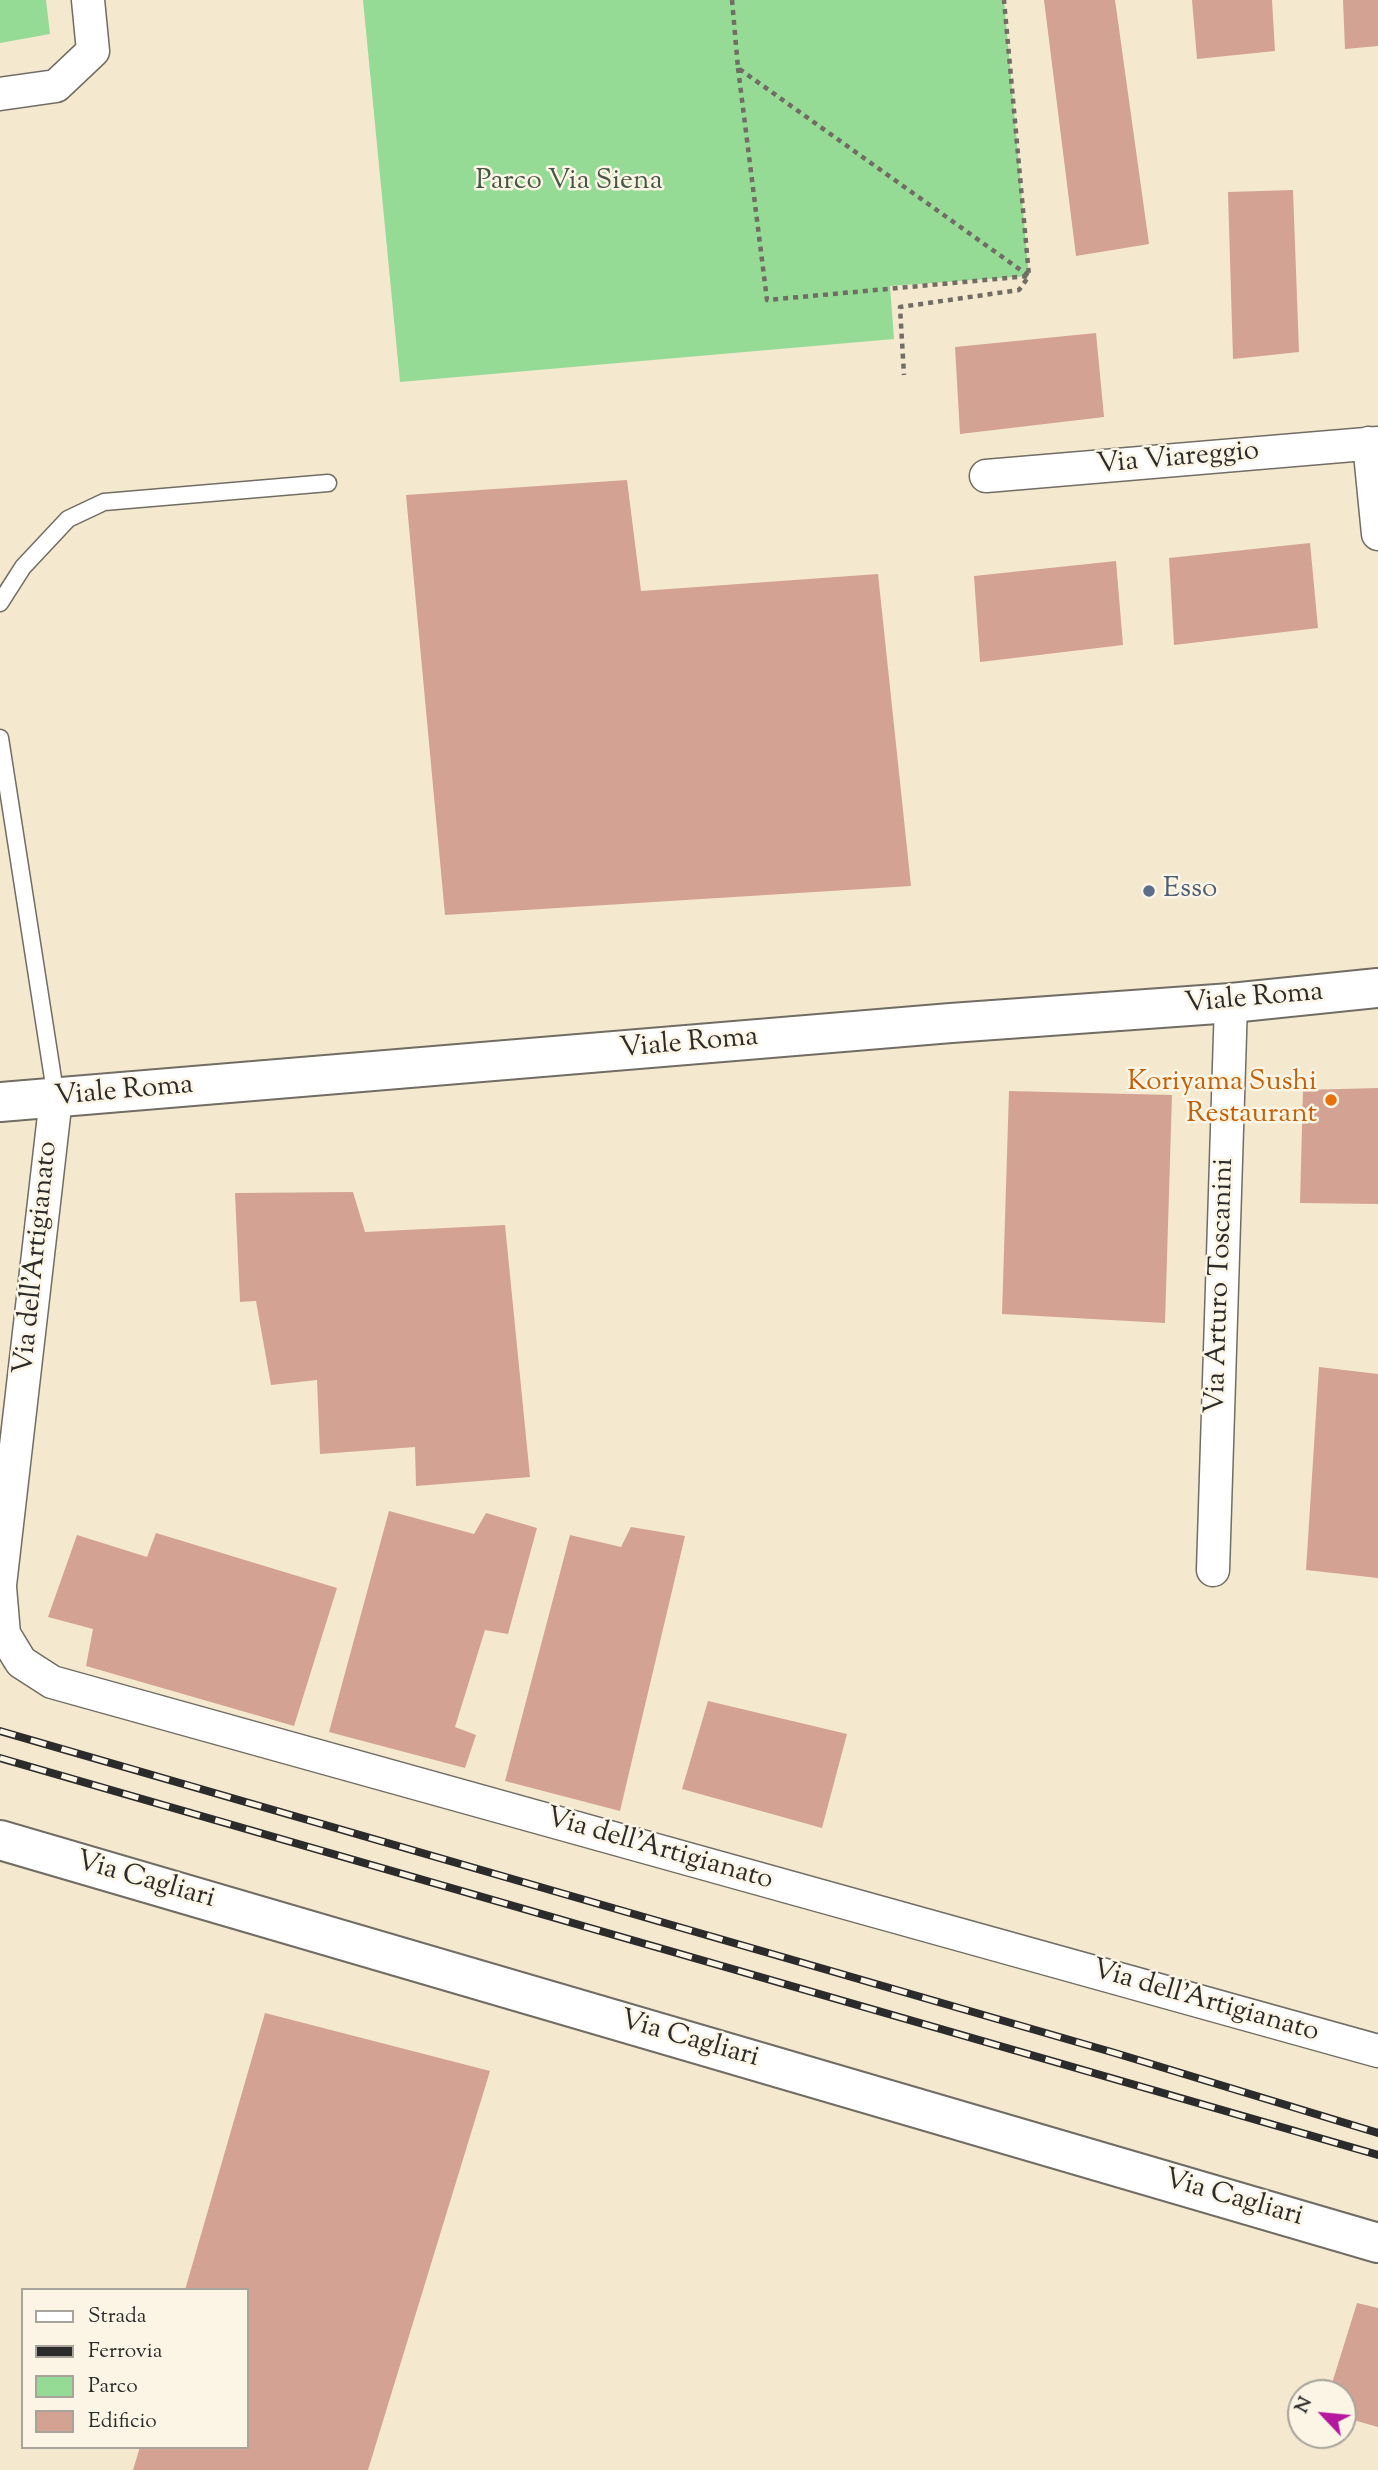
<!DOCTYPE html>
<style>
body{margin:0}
#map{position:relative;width:1378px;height:2470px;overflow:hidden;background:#f4e8cf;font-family:"Sorts Mill Goudy",serif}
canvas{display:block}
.legend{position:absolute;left:21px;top:2288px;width:228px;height:161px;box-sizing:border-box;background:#fcf5e5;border:2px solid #a8a49b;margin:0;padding:9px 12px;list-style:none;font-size:21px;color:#2b2b2b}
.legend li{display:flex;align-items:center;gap:14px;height:35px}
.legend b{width:35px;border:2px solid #a8a49b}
.north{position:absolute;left:1287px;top:2379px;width:70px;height:70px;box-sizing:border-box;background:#fcf5e5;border:2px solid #a8a49b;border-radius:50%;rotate:296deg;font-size:19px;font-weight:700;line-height:28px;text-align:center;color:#2b2b2b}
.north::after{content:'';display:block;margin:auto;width:24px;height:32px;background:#b5179e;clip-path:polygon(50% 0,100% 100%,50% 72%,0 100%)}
</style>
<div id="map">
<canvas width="1378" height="2470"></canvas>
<ul class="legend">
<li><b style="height:9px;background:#fff"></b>Strada</li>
<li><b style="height:9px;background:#2b2b2b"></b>Ferrovia</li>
<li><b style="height:19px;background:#95db95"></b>Parco</li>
<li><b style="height:19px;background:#d4a292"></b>Edificio</li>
</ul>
<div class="north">N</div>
</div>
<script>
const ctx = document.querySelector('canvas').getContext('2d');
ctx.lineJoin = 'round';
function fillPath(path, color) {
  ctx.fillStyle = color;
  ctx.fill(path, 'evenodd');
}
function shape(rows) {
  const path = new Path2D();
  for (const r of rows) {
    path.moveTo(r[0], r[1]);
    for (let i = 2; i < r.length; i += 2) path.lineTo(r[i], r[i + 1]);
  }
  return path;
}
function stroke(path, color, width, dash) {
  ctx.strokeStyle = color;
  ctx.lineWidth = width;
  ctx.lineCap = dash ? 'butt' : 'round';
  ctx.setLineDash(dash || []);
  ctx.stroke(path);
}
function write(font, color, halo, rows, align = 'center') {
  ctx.font = font + ' "Sorts Mill Goudy",serif';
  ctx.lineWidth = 5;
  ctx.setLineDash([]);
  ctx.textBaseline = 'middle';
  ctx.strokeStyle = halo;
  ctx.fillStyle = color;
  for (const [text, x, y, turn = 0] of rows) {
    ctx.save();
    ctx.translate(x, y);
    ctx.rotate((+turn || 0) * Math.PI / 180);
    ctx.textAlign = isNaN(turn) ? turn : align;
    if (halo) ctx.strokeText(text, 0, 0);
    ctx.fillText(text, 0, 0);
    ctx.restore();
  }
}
fillPath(shape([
 [0,0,46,0,50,34,0,43],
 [363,0,1004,0,1029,276,890,286,894,339,400,382]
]), '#95db95');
fillPath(shape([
 [1044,0,1115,0,1149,244,1076,256],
 [1192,0,1272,0,1275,51,1197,59],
 [1343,0,1378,0,1378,46,1345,49],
 [1293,190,1299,352,1233,359,1228,192],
 [1096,333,1104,417,960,434,955,347],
 [627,480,641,591,878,574,911,886,445,915,406,495],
 [1310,543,1318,628,1174,645,1169,558],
 [1116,561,1123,645,980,662,974,576],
 [1378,1088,1378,1204,1300,1203,1303,1090],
 [1009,1091,1172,1095,1165,1323,1002,1314],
 [353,1192,365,1232,505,1225,530,1477,416,1486,415,1447,320,1454,317,1380,271,1385,256,1301,240,1302,235,1193],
 [1319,1367,1378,1374,1378,1578,1306,1570],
 [389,1511,474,1534,486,1513,537,1528,508,1634,485,1630,455,1727,476,1735,465,1768,329,1732],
 [631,1527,685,1536,620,1811,505,1781,570,1535,621,1547],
 [156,1533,337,1588,294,1726,86,1666,93,1629,48,1617,77,1535,147,1557],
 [708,1701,847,1734,822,1828,682,1789],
 [265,2013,490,2071,368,2470,133,2470,140,2447,247,2447,247,2290,185,2290],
 [1357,2303,1378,2308,1378,2427,1343,2417,1343,2393,1329,2393]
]), '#d4a292');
const lane = shape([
 [0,603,23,567,68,519,104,502,328,483],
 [0,738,56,1098]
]);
const street = shape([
 [0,94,56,86,93,51,88,0],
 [1369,443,1378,534],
 [986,476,1378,443],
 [1213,1570,1231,1003],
 [0,1585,56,1098],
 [0,1587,4,1634,21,1662,52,1682,1378,2051]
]);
const secondary = shape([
 [0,1102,951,1023,1231,1003,1378,988],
 [0,1840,1378,2243]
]);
stroke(lane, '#716d64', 19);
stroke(street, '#716d64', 35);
stroke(secondary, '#716d64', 42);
stroke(shape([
 [732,0,738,68,1029,276,1019,290,900,307,904,375],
 [738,68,767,300,1029,276,1004,0]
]), '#716d64', 4.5, [5, 5]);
stroke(lane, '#fff', 16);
stroke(street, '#fff', 32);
stroke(secondary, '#fff', 38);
const rail = shape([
 [0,1731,1115,2053,1378,2133],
 [0,1758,1378,2155]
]);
stroke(rail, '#2b2b2b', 8);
stroke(rail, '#fcf5e5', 5, [16]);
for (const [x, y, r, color] of [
 [1149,891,7,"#5c6f8a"],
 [1331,1100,7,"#e8710a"]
]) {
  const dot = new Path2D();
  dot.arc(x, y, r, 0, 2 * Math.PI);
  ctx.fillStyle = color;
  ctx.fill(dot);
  stroke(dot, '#fcf5e5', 2.5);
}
write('28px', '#465746', '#fcf5e5', [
 ["Parco Via Siena",569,183]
]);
write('28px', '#2b2b2b', '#fcf5e5', [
 ["Via Viareggio",1178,460,-5],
 ["Viale Roma",1254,1000,-5],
 ["Viale Roma",689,1045,-5],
 ["Viale Roma",124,1093,-5],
 ["Via dell'Artigianato",38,1258,-84],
 ["Via Arturo Toscanini",1222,1286,-88],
 ["Via dell'Artigianato",659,1851,16],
 ["Via Cagliari",145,1882,16],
 ["Via dell'Artigianato",1205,2003,16],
 ["Via Cagliari",689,2041,16],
 ["Via Cagliari",1233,2200,16]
]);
write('28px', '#4e5e75', '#fcf5e5', [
 ["Esso",1163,891]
], 'left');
write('28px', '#c56008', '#fcf5e5', [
 ["Koriyama Sushi",1317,1084],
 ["Restaurant",1317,1116]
], 'right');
</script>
